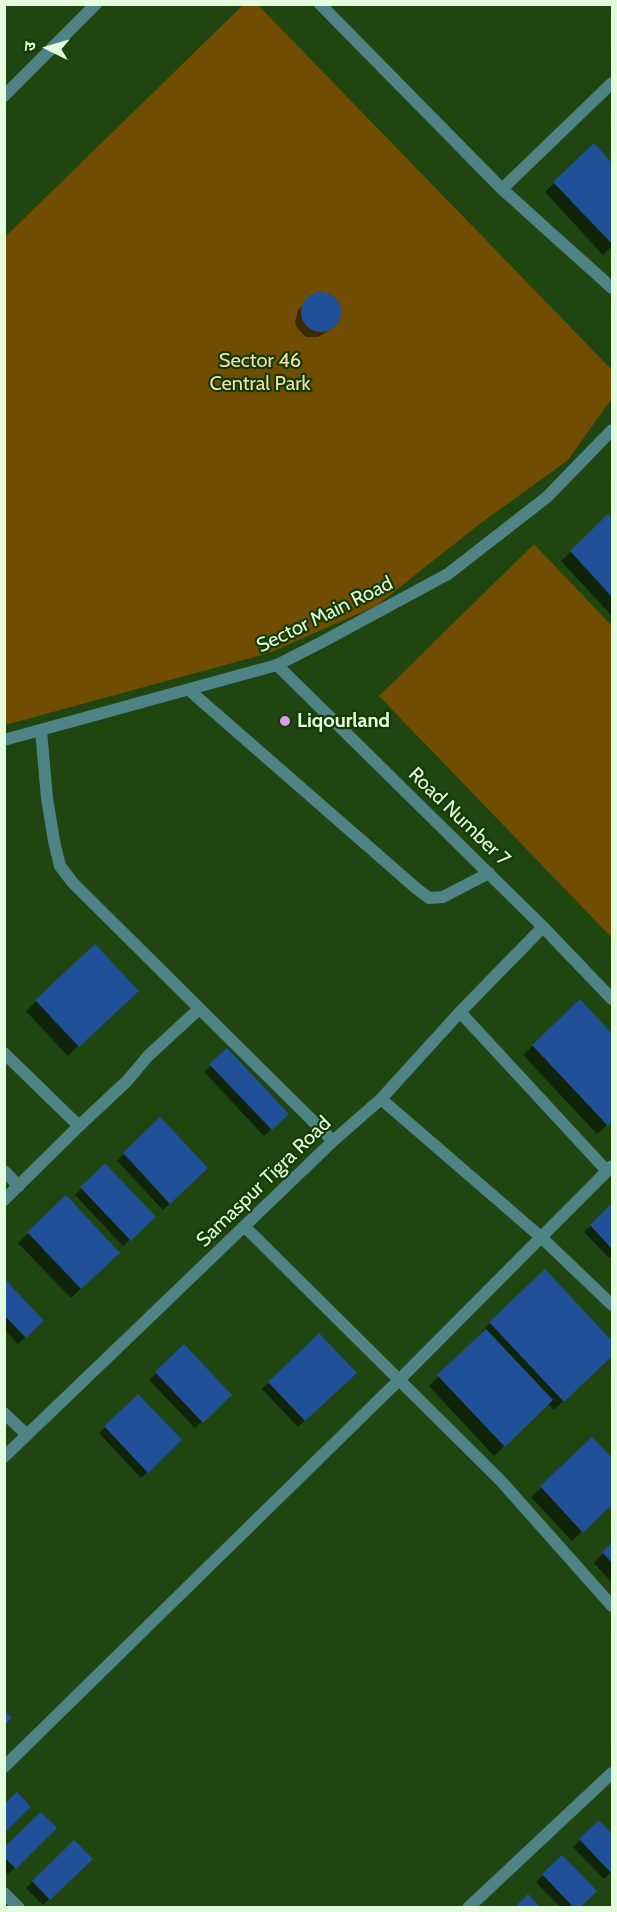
<!DOCTYPE html>
<meta charset="utf-8">
<style>
body{margin:0}
#map{position:relative;width:617px;height:1912px;overflow:hidden;background:#1f4511;font-family:Cabin,"Noto Sans Devanagari",sans-serif}
canvas{display:block}
.frame{position:absolute;inset:0;border:6px solid #e4fbdd;pointer-events:none}
.north{position:absolute;left:18px;top:18px;width:60px;height:60px;-webkit-text-stroke:4px #143b04;paint-order:stroke;rotate:275deg;font-size:16px;font-weight:700;line-height:24px;text-align:center;color:#e4fbdd}
.north::after{content:'';display:block;margin:auto;width:21px;height:27px;background:#e4fbdd;clip-path:polygon(50% 0,100% 100%,50% 72%,0 100%)}
</style>
<div id="map">
<canvas width="617" height="1912"></canvas>
<div class="frame"></div>
<div class="north">उ</div>
</div>
<script>
const ctx = document.querySelector('canvas').getContext('2d');
ctx.lineJoin = 'round';
function fillPath(path, color) {
  ctx.fillStyle = color;
  ctx.fill(path, 'evenodd');
}
function shape(rows) {
  const path = new Path2D();
  for (const r of rows) {
    if (r.length === 3) {
      path.moveTo(r[0] + r[2], r[1]);
      path.arc(r[0], r[1], r[2], 0, 2 * Math.PI);
      continue;
    }
    path.moveTo(r[0], r[1]);
    for (let i = 2; i < r.length; i += 2) path.lineTo(r[i], r[i + 1]);
  }
  return path;
}
function stroke(path, color, width, dash) {
  ctx.strokeStyle = color;
  ctx.lineWidth = width;
  ctx.lineCap = dash ? 'butt' : 'round';
  ctx.setLineDash(dash || []);
  ctx.stroke(path);
}
function write(font, color, halo, rows, align = 'center') {
  ctx.font = font + ' Cabin,sans-serif';
  ctx.lineWidth = 4.5;
  ctx.setLineDash([]);
  ctx.textBaseline = 'middle';
  ctx.strokeStyle = halo;
  ctx.fillStyle = color;
  for (const [text, x, y, turn = 0] of rows) {
    ctx.save();
    ctx.translate(x, y);
    ctx.rotate((+turn || 0) * Math.PI / 180);
    ctx.textAlign = isNaN(turn) ? turn : align;
    if (halo) ctx.strokeText(text, 0, 0);
    ctx.fillText(text, 0, 0);
    ctx.restore();
  }
}
fillPath(shape([
 [243,5,258,5,612,370,612,398,568,460,477,526,376,606,269,653,5,725,4,238],
 [534,544,612,626,612,938,379,696]
]), '#704d00');
fillPath(shape([
 [594,146,612,166,612,246,603,255,545,192],
 [321,294,332,297,339,306,339,318,328,331,318,337,306,337,297,328,295,322,298,310,315,295],
 [608,516,612,521,612,616,561,561],
 [95,946,127,1000,68,1056,26,1011],
 [580,1002,612,1036,612,1120,597,1134,523,1055],
 [227,1050,287,1114,264,1136,204,1072],
 [160,1119,206,1168,163,1210,117,1161],
 [105,1165,154,1217,123,1246,75,1195],
 [66,1197,118,1253,71,1298,18,1243],
 [612,1205,612,1255,609,1258,584,1232],
 [545,1271,612,1343,612,1354,554,1410,548,1404,494,1456,429,1386,482,1335,481,1333,490,1323],
 [4,1281,42,1321,18,1344,4,1329],
 [319,1335,355,1373,298,1427,262,1389],
 [184,1346,230,1395,195,1428,149,1380],
 [138,1396,180,1440,141,1478,99,1433],
 [592,1439,612,1461,612,1503,572,1541,531,1497],
 [612,1544,612,1583,594,1563],
 [599,1822,612,1836,612,1871,604,1879,573,1847],
 [55,1828,8,1874,4,1870,4,1850],
 [74,1842,90,1859,43,1905,26,1888],
 [562,1857,578,1908,561,1908,536,1882]
]), '#0007');
fillPath(shape([
 [594,143,612,163,612,244,553,182],
 [321,312,20],
 [608,514,612,519,612,597,570,551],
 [95,944,139,991,79,1047,35,1000],
 [580,999,612,1034,612,1121,608,1126,532,1045],
 [227,1048,289,1114,272,1130,209,1064],
 [160,1117,208,1168,170,1204,123,1153],
 [105,1163,156,1217,131,1241,80,1187],
 [66,1195,120,1253,81,1289,27,1232],
 [612,1203,612,1249,590,1225],
 [545,1269,612,1341,612,1356,564,1402,489,1322],
 [4,1278,44,1321,26,1338,4,1315],
 [486,1329,553,1400,505,1447,437,1375],
 [319,1333,357,1373,305,1421,268,1382],
 [184,1344,232,1395,203,1423,155,1372],
 [138,1394,182,1440,148,1473,104,1426],
 [592,1437,612,1458,612,1505,583,1533,540,1486],
 [612,1542,612,1563,602,1552],
 [4,1710,12,1718,4,1725],
 [17,1792,31,1807,4,1833,4,1804],
 [41,1812,57,1828,16,1869,4,1857,4,1847],
 [599,1820,612,1834,612,1874,579,1839],
 [74,1840,93,1859,50,1900,32,1881],
 [562,1855,597,1891,580,1908,574,1908,542,1874],
 [528,1894,541,1908,514,1908]
]), '#1f5098');
stroke(shape([
 [189,690,417,889,429,898,443,897,489,873],
 [41,731,47,798,54,841,60,866,73,883,333,1141],
 [4,1053,79,1126],
 [4,1171,19,1186],
 [4,1200,79,1126,127,1081,148,1056,199,1009],
 [4,1413,27,1435]
]), '#4e8486', 12);
stroke(shape([
 [320,4,502,189,612,288],
 [4,96,96,4],
 [502,189,612,83],
 [277,665,543,927,612,999],
 [460,1012,607,1171],
 [381,1099,542,1238,612,1305],
 [245,1227,501,1481,612,1606],
 [4,1457,333,1141,381,1099,460,1012,543,927],
 [4,1767,399,1380,612,1166],
 [4,1893,19,1908],
 [468,1908,612,1773]
]), '#4e8486', 12);
stroke(shape([
 [4,740,277,665,322,642,448,574,547,497,612,430]
]), '#4e8486', 12);
for (const [x, y, r, color] of [
 [285,721,6,"#de98f2"]
]) {
  const dot = new Path2D();
  dot.arc(x, y, r, 0, 2 * Math.PI);
  ctx.fillStyle = color;
  ctx.fill(dot);
  stroke(dot, '#143b04', 2);
}
write('20px', '#f8dcb1', '#143b04', [
 ["Sector 46",260,361],
 ["Central Park",260,384]
]);
write('20px', '#e4fbdd', '#143b04', [
 ["Sector Main Road",325,615,-26],
 ["Road Number 7",459,817,44],
 ["Samaspur Tigra Road",264,1182,-44]
]);
write('bold 20px', '#e4fbdd', '#143b04', [
 ["Liqourland",297,721]
], 'left');
</script>
